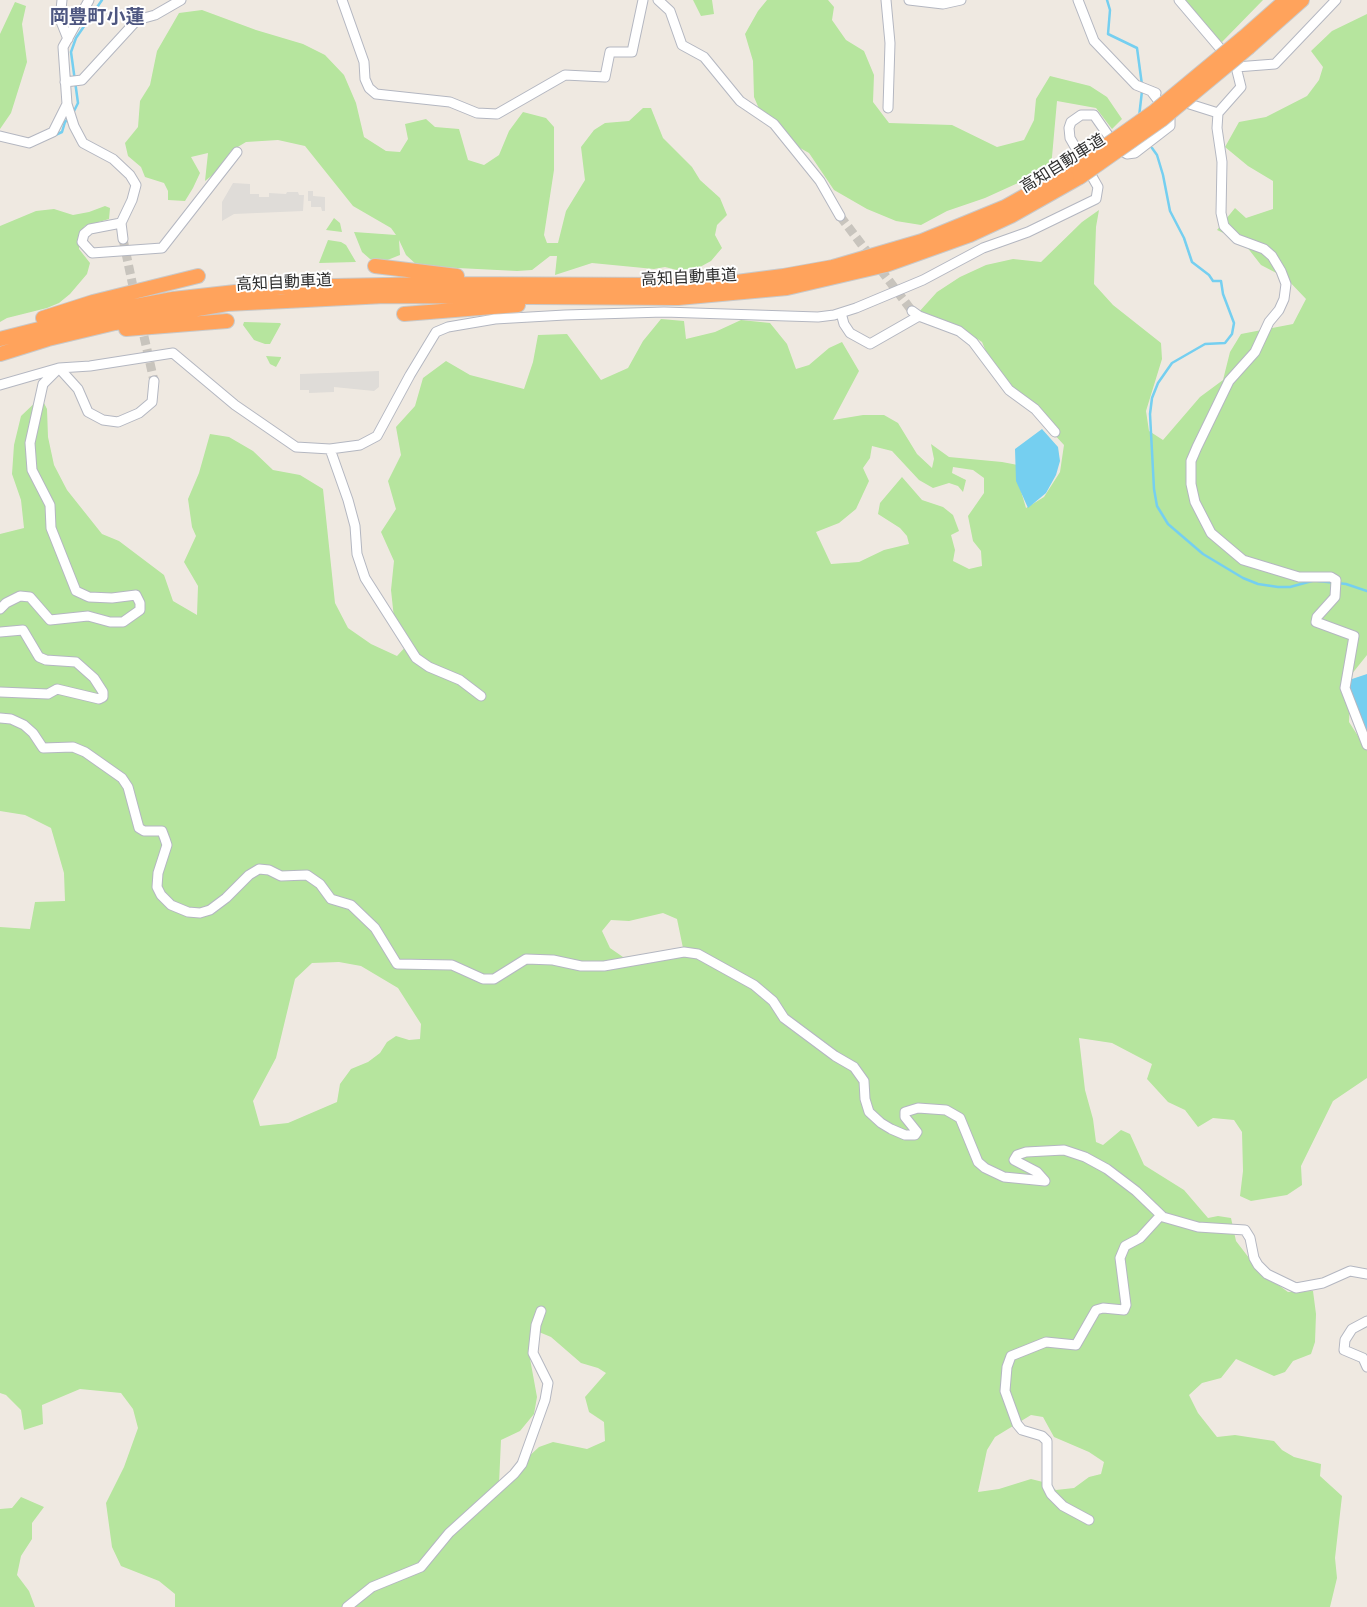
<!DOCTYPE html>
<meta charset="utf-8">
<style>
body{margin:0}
canvas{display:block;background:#efe9e1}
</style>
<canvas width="1367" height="1607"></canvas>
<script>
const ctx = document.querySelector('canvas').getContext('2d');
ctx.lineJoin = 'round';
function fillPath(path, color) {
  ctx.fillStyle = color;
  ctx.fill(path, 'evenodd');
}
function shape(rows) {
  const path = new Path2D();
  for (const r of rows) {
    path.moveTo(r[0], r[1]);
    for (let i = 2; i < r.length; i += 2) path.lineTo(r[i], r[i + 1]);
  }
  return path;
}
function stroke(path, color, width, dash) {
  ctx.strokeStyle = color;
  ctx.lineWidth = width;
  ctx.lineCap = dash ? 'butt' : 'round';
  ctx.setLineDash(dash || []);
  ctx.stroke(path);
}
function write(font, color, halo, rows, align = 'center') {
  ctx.font = font + ' "Space Grotesk","Noto Sans JP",sans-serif';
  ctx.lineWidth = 4;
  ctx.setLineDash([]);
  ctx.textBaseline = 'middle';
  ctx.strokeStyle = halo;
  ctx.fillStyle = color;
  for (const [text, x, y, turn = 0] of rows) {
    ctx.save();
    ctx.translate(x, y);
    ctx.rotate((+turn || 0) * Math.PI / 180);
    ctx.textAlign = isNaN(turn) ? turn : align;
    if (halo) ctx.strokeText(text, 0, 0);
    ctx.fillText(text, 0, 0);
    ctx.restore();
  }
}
fillPath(shape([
 [693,0,712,0,714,14,701,16],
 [767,0,828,0,834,7,832,20,846,40,864,51,874,75,873,102,889,123,952,125,997,147,1024,140,1034,120,1036,99,1050,76,1090,86,1107,97,1122,119,1112,129,1096,108,1057,101,1051,168,985,198,947,211,921,225,896,221,867,209,834,190,809,153,791,143,763,118,754,97,753,61,745,34,758,11],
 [1179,0,1263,0,1222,42,1199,26],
 [15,2,26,6,22,24,27,62,11,113,0,129,0,34],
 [202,10,256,30,303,44,325,55,344,75,356,103,364,137,386,151,400,152,408,139,405,124,426,119,435,127,459,129,468,160,484,165,499,155,509,131,523,112,546,118,554,127,554,170,544,235,547,243,558,243,566,211,585,180,581,147,594,130,605,123,629,121,643,108,651,108,663,138,692,167,700,180,720,198,727,215,717,225,715,235,722,248,711,261,689,273,665,267,654,269,592,263,555,275,557,256,550,256,532,270,517,271,418,266,406,255,399,240,400,255,385,261,370,259,362,252,354,232,396,235,391,228,353,206,305,146,278,140,246,142,231,151,219,170,205,181,208,153,191,157,200,173,193,188,185,201,168,200,168,191,164,183,145,177,141,167,128,156,125,143,138,127,140,101,150,85,157,51,179,13],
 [1367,14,1367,655,1351,675,1349,722,1367,750,1367,1078,1333,1101,1301,1166,1302,1185,1287,1195,1251,1201,1240,1196,1243,1171,1242,1132,1234,1120,1213,1118,1198,1127,1185,1110,1168,1102,1147,1079,1152,1064,1112,1043,1079,1038,1085,1090,1093,1119,1096,1142,1103,1145,1121,1130,1130,1134,1144,1165,1184,1190,1208,1218,1218,1216,1231,1218,1236,1241,1259,1271,1288,1292,1313,1291,1316,1314,1315,1342,1311,1354,1293,1361,1285,1372,1274,1376,1236,1359,1221,1378,1202,1383,1189,1395,1198,1413,1217,1437,1235,1435,1274,1441,1282,1450,1294,1457,1321,1464,1320,1476,1342,1496,1335,1558,1337,1578,1330,1607,175,1607,175,1594,159,1581,121,1566,112,1547,106,1503,124,1467,138,1428,133,1409,121,1393,80,1389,42,1405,43,1424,24,1430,21,1410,6,1395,0,1393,0,927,30,929,35,902,65,901,64,873,51,828,25,815,0,811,0,534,24,528,21,500,12,474,14,445,21,416,41,397,47,409,48,437,54,465,67,490,102,534,119,541,164,575,173,601,197,615,198,586,184,562,196,536,192,527,188,499,199,473,210,434,229,437,253,451,273,470,300,475,323,489,335,603,348,628,371,644,397,656,409,643,394,618,391,590,394,561,381,532,396,509,388,481,401,455,396,427,415,406,423,378,446,361,470,375,524,389,533,362,538,335,567,334,601,380,628,368,643,341,661,319,684,321,686,339,715,332,741,320,770,323,787,344,796,369,809,365,829,348,842,342,859,371,833,420,863,415,884,415,898,423,917,454,932,468,934,459,931,444,949,457,1002,462,1023,466,1018,481,1026,508,1044,497,1060,472,1064,445,993,368,982,342,958,326,918,313,937,292,960,277,986,265,1013,259,1041,262,1082,222,1099,210,1096,227,1094,284,1113,305,1161,343,1162,359,1146,411,1149,431,1163,440,1200,397,1223,380,1230,352,1241,334,1293,324,1306,299,1286,278,1261,265,1243,242,1217,230,1235,208,1246,218,1273,209,1273,181,1248,166,1225,147,1239,122,1266,117,1307,96,1319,80,1323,67,1311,51,1332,31],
 [872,446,892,451,919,480,933,488,949,483,958,486,963,492,966,480,952,473,953,467,973,470,984,478,984,493,968,516,973,541,981,551,982,566,969,569,953,561,955,550,951,535,959,531,953,515,943,507,922,500,902,477,880,503,878,514,900,528,907,536,909,544,884,550,859,562,831,564,816,532,839,523,856,509,869,481,863,468,870,458],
 [663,913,677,919,683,948,645,956,623,957,610,948,602,931,611,920,629,921],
 [339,962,361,966,398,988,421,1024,420,1039,409,1040,396,1036,387,1042,380,1053,368,1062,351,1069,340,1084,337,1102,288,1123,260,1126,253,1101,276,1058,295,979,312,963],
 [539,1332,551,1337,581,1363,598,1368,606,1373,585,1397,589,1412,604,1422,605,1441,587,1449,553,1442,539,1447,499,1484,501,1440,520,1431,534,1414,537,1397,529,1353],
 [1031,1415,1043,1417,1054,1437,1089,1452,1104,1462,1101,1474,1089,1477,1074,1488,1056,1490,1047,1483,1031,1479,999,1489,978,1492,987,1450,995,1437],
 [105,206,110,208,109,219,85,226,79,234,79,249,90,263,87,274,70,294,59,303,47,308,7,318,0,322,0,226,36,211,54,209,73,215,89,212],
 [334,218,340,223,342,232,326,230],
 [328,240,341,242,346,245,356,262,319,263],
 [244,322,280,323,281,324,270,344,265,344,254,340,243,325],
 [266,356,281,357,281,358,276,367,270,364],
 [21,1497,44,1507,32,1523,32,1539,21,1556,17,1575,29,1591,35,1607,0,1607,0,1509,12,1508]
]), '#b6e59e');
fillPath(shape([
 [233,183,250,184,250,194,259,194,259,197,269,197,269,193,286,194,287,192,298,192,299,195,304,195,303,211,234,214,222,221,222,202],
 [308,191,313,191,313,196,325,197,325,211,322,211,321,207,311,207,311,201,308,201],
 [379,371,379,387,374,391,334,387,334,392,309,393,309,390,300,390,300,374]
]), '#dfdcd8');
fillPath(shape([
 [1042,429,1058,447,1060,461,1056,475,1046,493,1028,508,1016,481,1015,449],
 [1367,674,1367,746,1363,742,1351,717,1352,702,1348,691,1349,680]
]), '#75cff0');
stroke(shape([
 [1107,0,1110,10,1108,34,1137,48,1142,85],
 [73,113,78,103,71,52,76,38,102,0],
 [1139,117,1142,91],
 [53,136,62,132,65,122,70,117],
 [1152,148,1157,155,1163,175,1170,211,1184,238,1192,262,1209,275,1213,281,1221,281,1223,294,1234,323,1232,334,1225,343,1205,344,1172,363,1158,383,1152,398,1150,414,1154,489,1157,506,1168,524,1203,554,1243,578,1258,584,1278,587,1290,587,1312,581],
 [1318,581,1346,584,1367,591]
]), '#75cff0', 2.5);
stroke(shape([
 [840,216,912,311],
 [123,239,135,296],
 [141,323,154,381]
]), '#c8c4bd', 9, [9, 4.5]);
const minor = shape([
 [62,0,60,19,68,39],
 [89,0,63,47,67,104,74,126,83,143,113,159,130,175,136,185,132,200,121,223,123,239],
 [342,0,364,62,365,79,369,88,376,94,450,102,477,113,497,114,565,75,605,77,610,52,632,52,643,0],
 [658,0,670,11,682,45,704,57,740,101,774,124,820,181,840,216],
 [886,0,890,43,888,108],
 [909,0,943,4,961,0],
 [1078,0,1094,41,1136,85,1156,93],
 [1179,0,1236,67,1241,87,1218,113,1217,128,1222,162,1221,213,1224,226,1237,239,1264,249,1272,256,1281,271,1286,284,1284,299,1279,310,1269,322,1255,352,1229,381,1197,447,1191,461,1191,484,1195,502,1211,533,1243,560,1299,577,1331,577,1336,580,1335,597,1317,617,1316,622,1354,636,1345,688,1367,745],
 [1236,67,1275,64,1336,0],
 [65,82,82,80,137,20,155,15,181,0],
 [1180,101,1218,113],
 [0,136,29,143,53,132,67,104],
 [121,223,90,229,84,234,82,242,92,253,162,248,237,152],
 [912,311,919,316,959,331,973,342,1009,390,1035,409,1055,432],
 [841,313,844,324,850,333,870,344,919,316],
 [59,368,78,389,88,412,103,420,118,422,139,413,152,402,154,381],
 [0,385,59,368,90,366,173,353,235,405,296,447,330,449,360,445,377,436,410,375,436,332,448,327,495,319,565,315,664,312,818,317,834,315,856,308,923,280,983,248,1028,232,1096,199,1098,187,1070,138,1069,128,1071,122,1081,115,1094,115,1117,148,1127,154,1135,153,1170,126,1170,116,1151,91],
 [330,449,348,500,355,526,357,554,365,578,416,658,429,667,460,680,481,696],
 [0,609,6,603,20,596,30,597,50,620,88,616,110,622,123,622,140,610,140,603,136,595,112,598,89,597,76,591,51,528,50,505,32,470,30,443,43,384,59,368],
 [0,632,23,630,39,657,46,660,76,662,94,678,103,692,103,697,99,699,57,689,48,694,0,692],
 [0,718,11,719,24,725,33,733,43,748,73,747,85,752,122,778,128,787,139,828,144,831,162,831,165,839,167,845,158,873,157,887,161,895,171,905,188,912,200,913,210,910,226,898,249,875,259,869,269,870,281,876,307,875,320,884,331,899,351,905,375,928,397,964,452,965,483,979,494,979,526,959,553,960,581,966,604,966,684,952,698,954,754,985,773,1001,784,1018,835,1056,854,1067,864,1081,865,1099,869,1112,881,1123,891,1129,905,1135,915,1135,917,1132,905,1117,905,1112,918,1108,946,1110,960,1118,978,1162,985,1168,1004,1177,1045,1181,1037,1172,1014,1160,1017,1155,1026,1152,1064,1150,1085,1157,1107,1169,1136,1191,1163,1217,1198,1227,1245,1230,1250,1238,1254,1258,1258,1265,1267,1274,1296,1288,1323,1283,1350,1271,1367,1274],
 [1367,1321,1352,1329,1345,1340,1344,1350,1363,1358,1367,1367],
 [1089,1520,1063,1506,1051,1494,1047,1486,1047,1441,1042,1436,1022,1430,1017,1424,1005,1391,1007,1367,1011,1356,1046,1342,1076,1345,1096,1310,1103,1308,1124,1310,1126,1305,1120,1258,1125,1246,1140,1238,1161,1215],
 [347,1607,372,1587,421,1567,449,1533,514,1474,522,1464,545,1400,548,1383,533,1353,536,1325,541,1311]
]);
const highway = shape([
 [1243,38,1286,0],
 [1249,47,1302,0],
 [375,266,457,276],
 [404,314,518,305],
 [43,318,93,302,198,276],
 [126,329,227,321],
 [0,339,114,310,173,299,280,287,437,284,680,285,729,283,783,276,833,267,922,241,1005,207,1076,167],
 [0,354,48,339,115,323,227,304,385,296,678,298,787,288,886,265,970,235,1011,216,1080,177]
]);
stroke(minor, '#b4b7c1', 11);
stroke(highway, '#c9c9c9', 16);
stroke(minor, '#fff', 9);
stroke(highway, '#ffa35c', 14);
const highwayBridge = shape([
 [1076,167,1155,111,1243,38],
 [1080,177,1161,120,1249,47]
]);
stroke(highwayBridge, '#c9c9c9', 16, []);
stroke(highwayBridge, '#ffa35c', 14);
write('16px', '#2e2e2e', '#fff', [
 ["高知自動車道",1063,164,-32],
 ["高知自動車道",689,278,-3],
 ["高知自動車道",284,283,-3]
]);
write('bold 19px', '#4d5680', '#fff', [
 ["岡豊町小蓮",97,18]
]);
</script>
